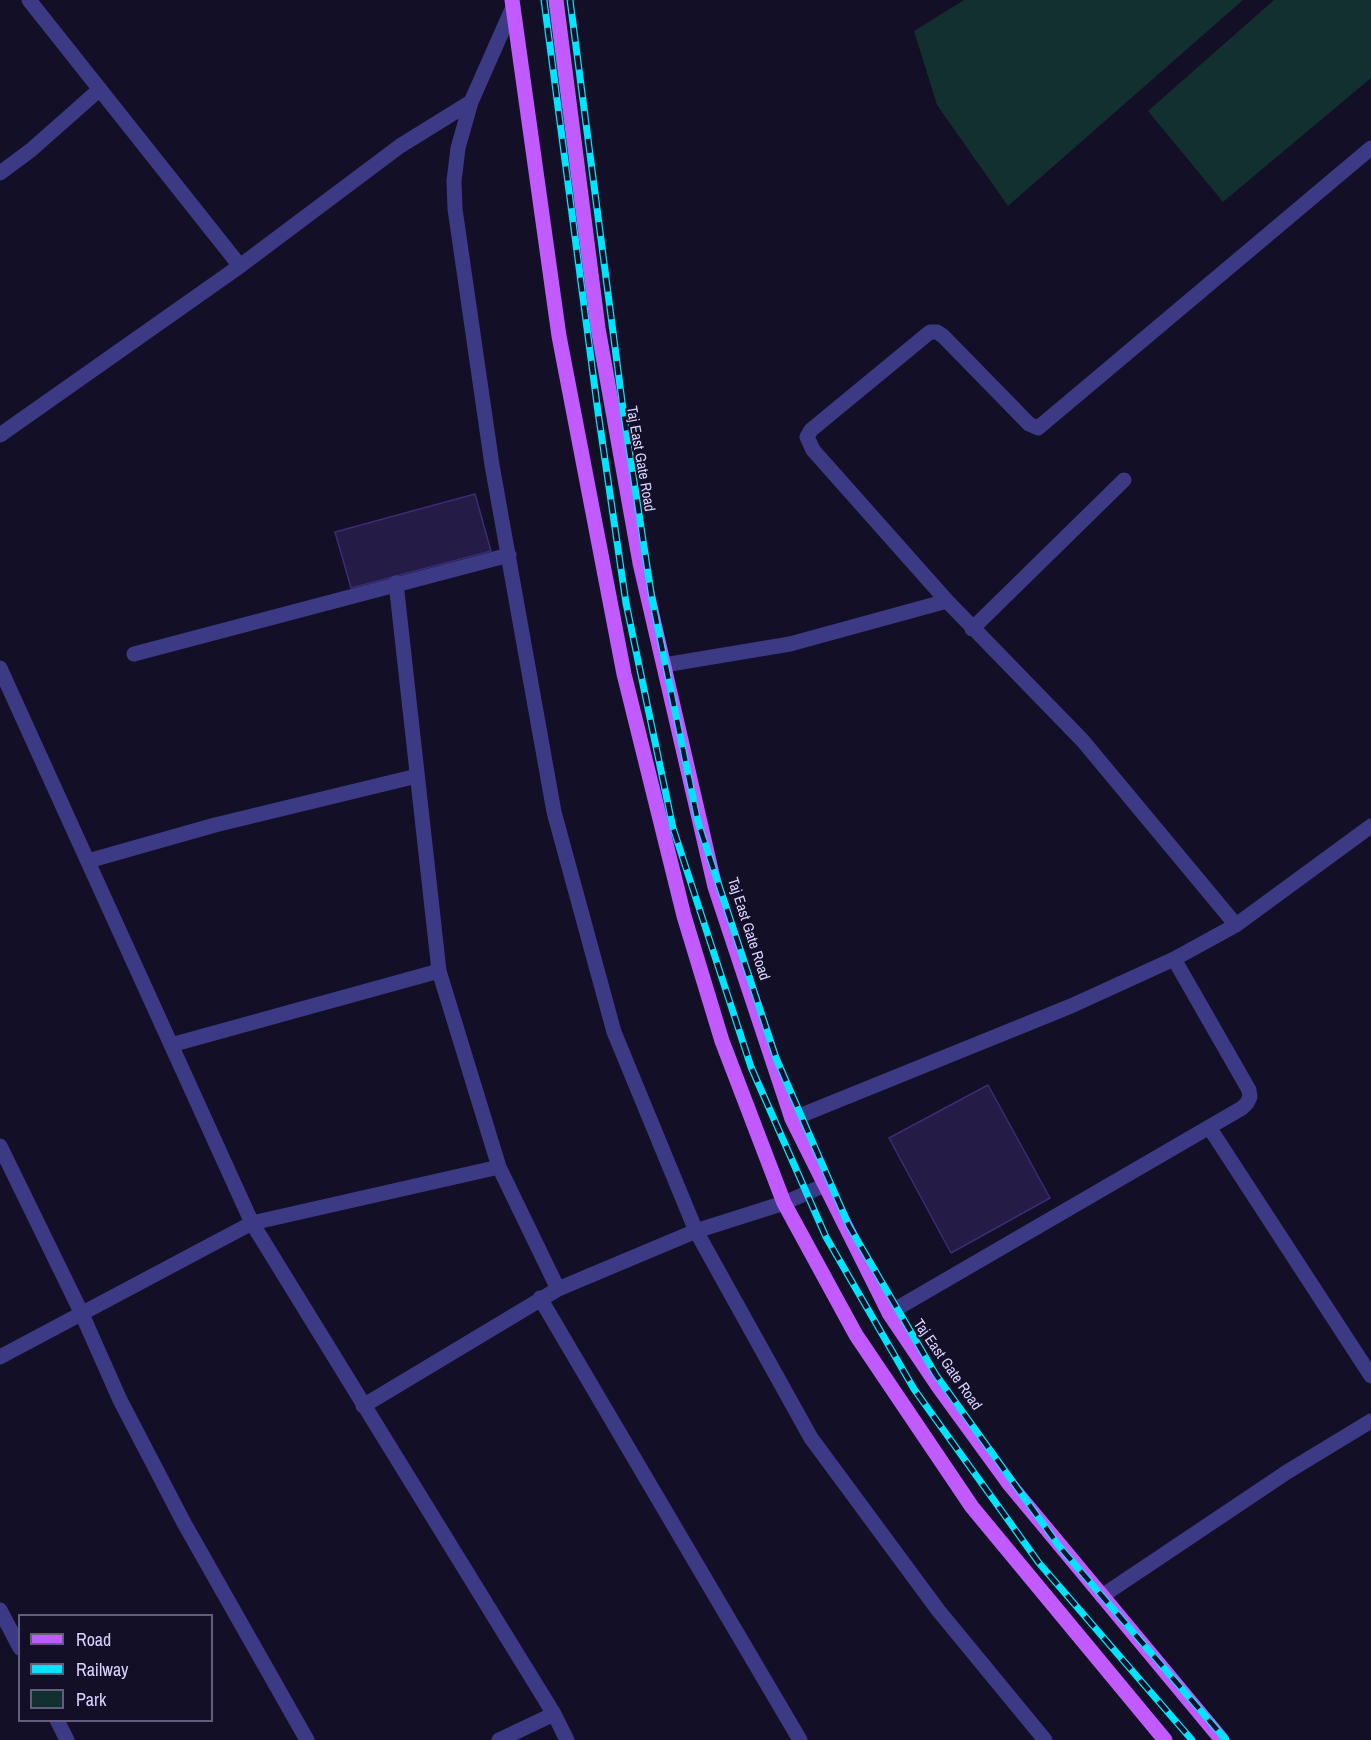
<!DOCTYPE html>
<style>
body{margin:0}
#map{position:relative;width:1371px;height:1740px;overflow:hidden;background:#130f26;font-family:"Archivo Narrow",sans-serif}
canvas{display:block}
.legend{position:absolute;left:18px;top:1614px;width:195px;height:108px;box-sizing:border-box;background:#130f26;border:2px solid #625e7d;margin:0;padding:8px 10px;list-style:none;font-size:18px;color:#d9d4ff}
.legend li{display:flex;align-items:center;gap:12px;height:30px}
.legend b{width:30px;border:2px solid #625e7d}
</style>
<div id="map">
<canvas width="1371" height="1740"></canvas>
<ul class="legend">
<li><b style="height:8px;background:#c25bff"></b>Road</li>
<li><b style="height:8px;background:#00e5ff"></b>Railway</li>
<li><b style="height:16px;background:#12302f"></b>Park</li>
</ul>
</div>
<script>
const ctx = document.querySelector('canvas').getContext('2d');
ctx.lineJoin = 'round';
function fillPath(path, color) {
  ctx.fillStyle = color;
  ctx.fill(path, 'evenodd');
}
function shape(rows) {
  const path = new Path2D();
  for (const r of rows) {
    path.moveTo(r[0], r[1]);
    for (let i = 2; i < r.length; i += 2) path.lineTo(r[i], r[i + 1]);
  }
  return path;
}
function stroke(path, color, width, dash) {
  ctx.strokeStyle = color;
  ctx.lineWidth = width;
  ctx.lineCap = dash ? 'butt' : 'round';
  ctx.setLineDash(dash || []);
  ctx.stroke(path);
}
function write(font, color, halo, rows, align = 'center') {
  ctx.font = font + ' "Archivo Narrow",sans-serif';
  ctx.lineWidth = 4.5;
  ctx.setLineDash([]);
  ctx.textBaseline = 'middle';
  ctx.strokeStyle = halo;
  ctx.fillStyle = color;
  for (const [text, x, y, turn = 0] of rows) {
    ctx.save();
    ctx.translate(x, y);
    ctx.rotate((+turn || 0) * Math.PI / 180);
    ctx.textAlign = isNaN(turn) ? turn : align;
    if (halo) ctx.strokeText(text, 0, 0);
    ctx.fillText(text, 0, 0);
    ctx.restore();
  }
}
fillPath(shape([
 [964,0,1243,0,1008,206,937,105,914,31],
 [1274,0,1371,0,1371,78,1223,202,1148,111]
]), '#12302f');
const building = shape([
 [475,494,491,551,351,588,335,532,475,494],
 [988,1085,1050,1198,951,1253,889,1138,988,1085]
]);
fillPath(building, '#241b47');
stroke(building, '#3b2d73', 1.5);
stroke(shape([
 [29,0,240,266],
 [513,7,471,102,458,148,454,181,455,209,492,465,554,812,614,1032,696,1231,811,1438,938,1610,1045,1740],
 [0,173,31,150,100,89],
 [0,435,240,266,400,146,471,102],
 [396,583,439,971,499,1167,558,1289],
 [972,629,1124,480],
 [134,654,509,555],
 [664,665,790,644,947,601],
 [0,668,252,1223,554,1714,567,1740],
 [88,861,215,825,417,776],
 [1236,925,1083,741,947,601,813,450,807,437,811,430,930,332,937,332,943,336,1029,424,1038,428,1371,148],
 [171,1045,439,971],
 [792,1119,1071,1006,1174,959,1236,925,1371,826],
 [1209,1127,1371,1376],
 [0,1146,81,1312,120,1400,184,1523,307,1740],
 [540,1298,800,1740],
 [889,1313,1242,1108,1247,1103,1250,1097,1249,1090,1174,959],
 [0,1357,252,1223,499,1167],
 [363,1406,558,1289,696,1231,784,1203,825,1185],
 [1102,1596,1287,1472,1371,1421],
 [0,1610,20,1648],
 [57,1720,67,1740],
 [499,1740,554,1714]
]), '#3d3a85', 15);
stroke(shape([
 [512,0,559,336,624,674,684,916,722,1041,784,1203,856,1335,972,1507,1165,1740],
 [556,0,598,328,640,563,715,887,792,1119,889,1313,938,1386,1010,1485,1222,1740]
]), '#c25bff', 15);
const rail = shape([
 [544,0,598,412,626,603,673,828,751,1067,826,1237,914,1389,1039,1563,1192,1740],
 [570,0,623,409,652,599,698,822,776,1058,849,1226,936,1375,1059,1546,1226,1740]
]);
stroke(rail, '#00e5ff', 7);
stroke(rail, '#130f26', 4.5, [14]);
write('15px', '#d9d4ff', '#130f26', [
 ["Taj East Gate Road",640,459,80],
 ["Taj East Gate Road",748,929,72],
 ["Taj East Gate Road",947,1365,55]
]);
</script>
